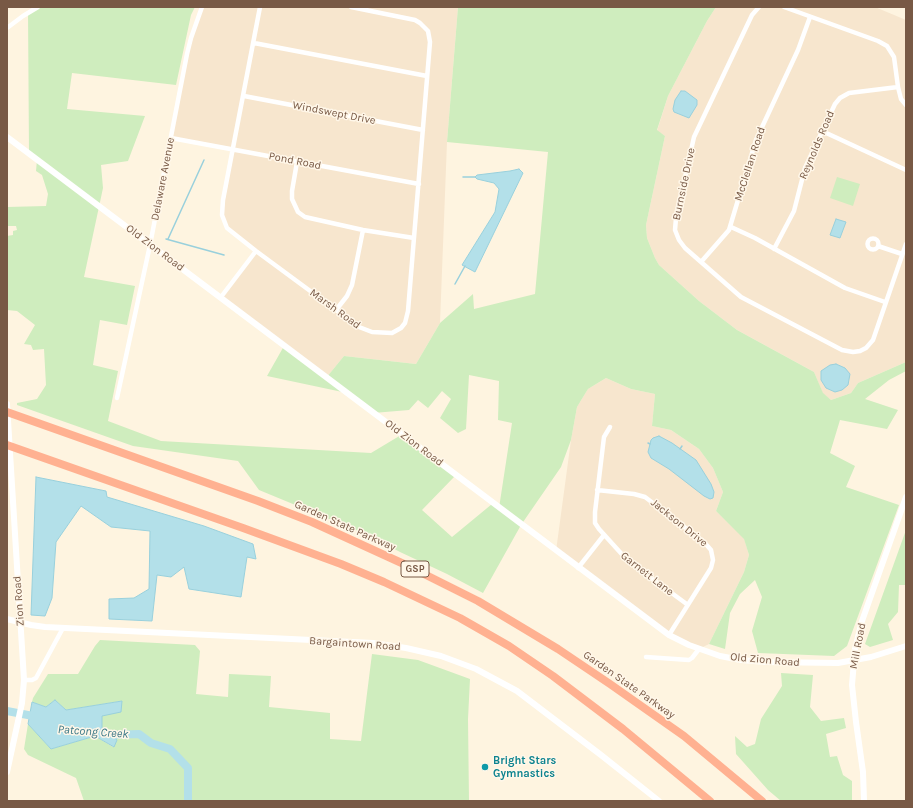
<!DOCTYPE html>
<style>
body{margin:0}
#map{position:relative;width:913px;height:808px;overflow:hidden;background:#fef4e0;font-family:Karla,sans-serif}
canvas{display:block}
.frame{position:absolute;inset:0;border:8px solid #785945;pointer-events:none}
</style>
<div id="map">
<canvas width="913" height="808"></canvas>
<div class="frame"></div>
</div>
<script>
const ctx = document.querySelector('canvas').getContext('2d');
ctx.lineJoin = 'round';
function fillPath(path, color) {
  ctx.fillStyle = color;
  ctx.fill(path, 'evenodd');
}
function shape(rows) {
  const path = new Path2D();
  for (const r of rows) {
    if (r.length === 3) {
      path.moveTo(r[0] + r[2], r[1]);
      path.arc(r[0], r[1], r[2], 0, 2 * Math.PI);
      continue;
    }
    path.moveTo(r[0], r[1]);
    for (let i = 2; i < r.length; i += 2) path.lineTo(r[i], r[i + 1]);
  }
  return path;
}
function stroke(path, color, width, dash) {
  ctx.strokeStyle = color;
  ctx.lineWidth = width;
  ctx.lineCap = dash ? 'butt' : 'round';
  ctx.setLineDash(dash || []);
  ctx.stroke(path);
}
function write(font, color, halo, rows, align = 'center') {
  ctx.font = font + ' Karla,sans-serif';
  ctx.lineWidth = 3;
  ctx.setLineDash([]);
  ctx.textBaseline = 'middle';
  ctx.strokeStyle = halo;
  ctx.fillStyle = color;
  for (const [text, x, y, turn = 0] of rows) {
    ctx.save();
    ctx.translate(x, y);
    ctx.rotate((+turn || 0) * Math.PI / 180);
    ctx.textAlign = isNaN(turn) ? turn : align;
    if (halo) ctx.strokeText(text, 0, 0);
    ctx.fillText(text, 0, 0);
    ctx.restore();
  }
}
fillPath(shape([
 [202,7,458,7,447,142,440,323,416,364,344,356,326,378,221,297,256,251,227,228,222,215,234,150,171,138,179,85],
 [716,7,875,7,906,20,906,362,858,383,851,393,831,400,823,394,814,372,737,330,699,301,659,265,655,258,647,238,646,225,665,136,657,131,668,96,707,21],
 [606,378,631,389,655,394,652,426,671,430,699,449,713,468,723,492,716,511,744,538,749,555,744,572,709,644,699,649,669,635,556,551,571,440,577,407,588,389]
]), '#f7e6ce');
fillPath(shape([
 [38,7,195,7,191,15,176,85,72,73,67,109,145,116,128,161,101,165,103,188,84,277,135,286,127,325,100,320,93,365,118,371,108,421,161,441,371,453,401,435,455,476,422,510,452,537,492,504,499,508,512,423,498,420,499,381,469,375,466,429,458,433,440,418,451,399,442,391,428,408,418,400,409,410,373,413,347,393,267,376,284,346,326,378,344,356,416,364,440,323,473,294,474,309,535,294,548,152,447,142,458,7,716,7,707,21,668,96,657,130,665,136,646,225,647,238,655,258,659,265,699,301,737,330,814,372,823,393,831,400,851,393,858,383,906,362,906,371,889,380,865,399,898,410,887,429,840,420,830,453,855,466,846,487,899,505,847,646,834,656,758,653,752,631,762,597,755,580,740,594,730,613,725,649,709,644,744,572,749,555,744,539,716,511,723,492,713,468,699,449,671,430,652,426,655,394,631,389,606,378,588,389,577,407,571,440,561,467,521,525,483,593,447,574,400,552,368,535,259,490,238,461,133,446,17,405,17,403,37,399,46,385,44,349,33,350,31,345,24,344,35,325,17,311,7,310,7,236,13,235,13,231,17,230,16,226,7,226,7,207,46,206,48,194,42,175,36,171,37,160,29,153,28,12],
 [837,177,860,184,853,206,830,198],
 [906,530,906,585,899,585,898,612,888,624,893,640,870,647,865,644],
 [100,640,195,645,200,651,196,694,228,697,229,674,271,676,269,707,330,713,330,739,361,741,372,654,418,660,470,679,468,719,469,801,84,801,76,778,28,755,24,749,28,724,51,749,95,736,113,747,117,740,102,728,102,715,122,701,66,710,55,700,46,707,32,702,33,698,48,674,78,674,95,646],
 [781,673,813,675,810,707,821,721,844,718,846,728,826,734,830,757,837,756,843,775,852,781,852,801,781,801,768,790,736,754,735,736,747,747,755,744,761,719,782,686]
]), '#cfedbe');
const water = shape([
 [681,91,685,91,697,100,697,105,689,118,674,112,673,109,675,100,681,91],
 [519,169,523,173,475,272,462,265,495,212,499,189,494,183,477,179,475,177,477,175,510,171,519,169],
 [836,219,846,222,840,238,830,235,836,219],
 [836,364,845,368,850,374,848,385,842,390,835,392,826,388,821,380,821,371,830,365,836,364],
 [659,436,672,443,696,460,711,484,714,492,713,498,710,499,704,496,669,469,651,458,648,452,651,440,653,438,659,436],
 [36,477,106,491,107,497,204,526,253,544,256,559,247,557,241,597,189,589,184,567,171,577,157,575,152,621,109,619,109,599,134,598,149,589,150,531,111,527,81,506,56,542,52,598,45,616,31,615,36,477],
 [55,700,66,710,122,701,121,712,102,716,102,728,117,740,114,747,95,736,51,749,28,724,32,702,46,707,55,700]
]);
fillPath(water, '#b3e0e9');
stroke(water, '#99d0dc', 1);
stroke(shape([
 [463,177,475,177],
 [166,239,224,255],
 [168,239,204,160],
 [455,284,465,266],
 [648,443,650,444],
 [680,449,682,446]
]), '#99d0dc', 1.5);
stroke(shape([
 [7,711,33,716,38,722],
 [102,732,110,735,139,734,151,743,170,749,188,768,188,801]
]), '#b3e0e9', 8);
stroke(shape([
 [260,7,223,200,222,215,227,228,256,251,359,327,372,332,392,333,401,328,405,323,408,311,430,42,428,31,420,23,415,20,351,7],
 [759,7,752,15,694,137,676,218,675,230,679,240,685,248,741,297,842,350,853,352,860,351,866,348,873,340,906,244],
 [784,7,878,41,887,46,894,57,898,87,901,99,906,105],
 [7,28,23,16,38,7],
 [254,43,427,76],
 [244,96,423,130],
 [822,131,906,170],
 [171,138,419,184],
 [297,162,292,191,292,199,298,212,305,217,363,230,414,238],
 [731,227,755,238,845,288,885,302],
 [873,244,5.5],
 [878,246,902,254],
 [774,249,794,211,805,168,835,104,840,98,849,93,898,87],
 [701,262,729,230,756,140,798,50,810,17],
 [221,297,256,251],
 [336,310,347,296,352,285,363,230],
 [117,398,150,245,187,54,191,38,202,7],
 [610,427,604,437,595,512,595,523,599,529,628,561,688,605],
 [597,490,634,494,645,497,704,542,711,550,713,560,711,568,669,635],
 [578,568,604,535],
 [646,657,689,660,692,658,699,649],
 [24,680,32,680,36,678,63,628]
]), '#fff', 4.5);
stroke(shape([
 [7,137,669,635,689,645,720,656,741,660,766,662,838,663,871,657,906,646],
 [7,404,24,680,22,703,7,772],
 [7,619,31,625,45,627,373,643,406,648,441,656,476,669,517,691,601,755,659,801],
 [864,801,863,772,856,722,852,685,855,649,862,621,906,497]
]), '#fff', 6);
stroke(shape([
 [7,412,258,501,312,522,406,565,478,601,558,649,610,684,684,736,762,801],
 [7,445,243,528,341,564,384,582,460,618,509,646,553,676,623,729,710,801]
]), '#ffb191', 8);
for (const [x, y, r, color] of [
 [485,767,4,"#0f9aa8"]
]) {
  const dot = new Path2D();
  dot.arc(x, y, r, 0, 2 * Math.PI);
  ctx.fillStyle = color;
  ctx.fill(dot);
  stroke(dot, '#fff7e9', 1.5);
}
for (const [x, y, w] of [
 [415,569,28]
]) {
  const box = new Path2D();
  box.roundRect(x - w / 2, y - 8, w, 16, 3);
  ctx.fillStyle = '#fff7e9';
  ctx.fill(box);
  stroke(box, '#785945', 1);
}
write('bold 10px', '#785945', null, [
 ["GSP",415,569]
]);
write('11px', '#785945', '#fff7e9', [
 ["Windswept Drive",334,113,11],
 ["Reynolds Road",817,145,-67],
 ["Pond Road",295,161,11],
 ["McClellan Road",750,164,-72],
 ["Delaware Avenue",163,179,-79],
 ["Burnside Drive",684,184,-78],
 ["Old Zion Road",155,248,37],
 ["Marsh Road",335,309,36],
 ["Old Zion Road",414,443,37],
 ["Jackson Drive",679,523,39],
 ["Garden State Parkway",345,526,24],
 ["Garnett Lane",647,574,38],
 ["Zion Road",19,601,-94],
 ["Bargaintown Road",355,644,4],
 ["Mill Road",858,646,-79],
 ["Old Zion Road",765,660,5],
 ["Garden State Parkway",629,685,35]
]);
write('bold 11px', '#0d838f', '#fff7e9', [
 ["Bright Stars",493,761],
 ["Gymnastics",493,774]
], 'left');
write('italic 12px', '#3a7786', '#fff7e9', [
 ["Patcong Creek",93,732,4]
]);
</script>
